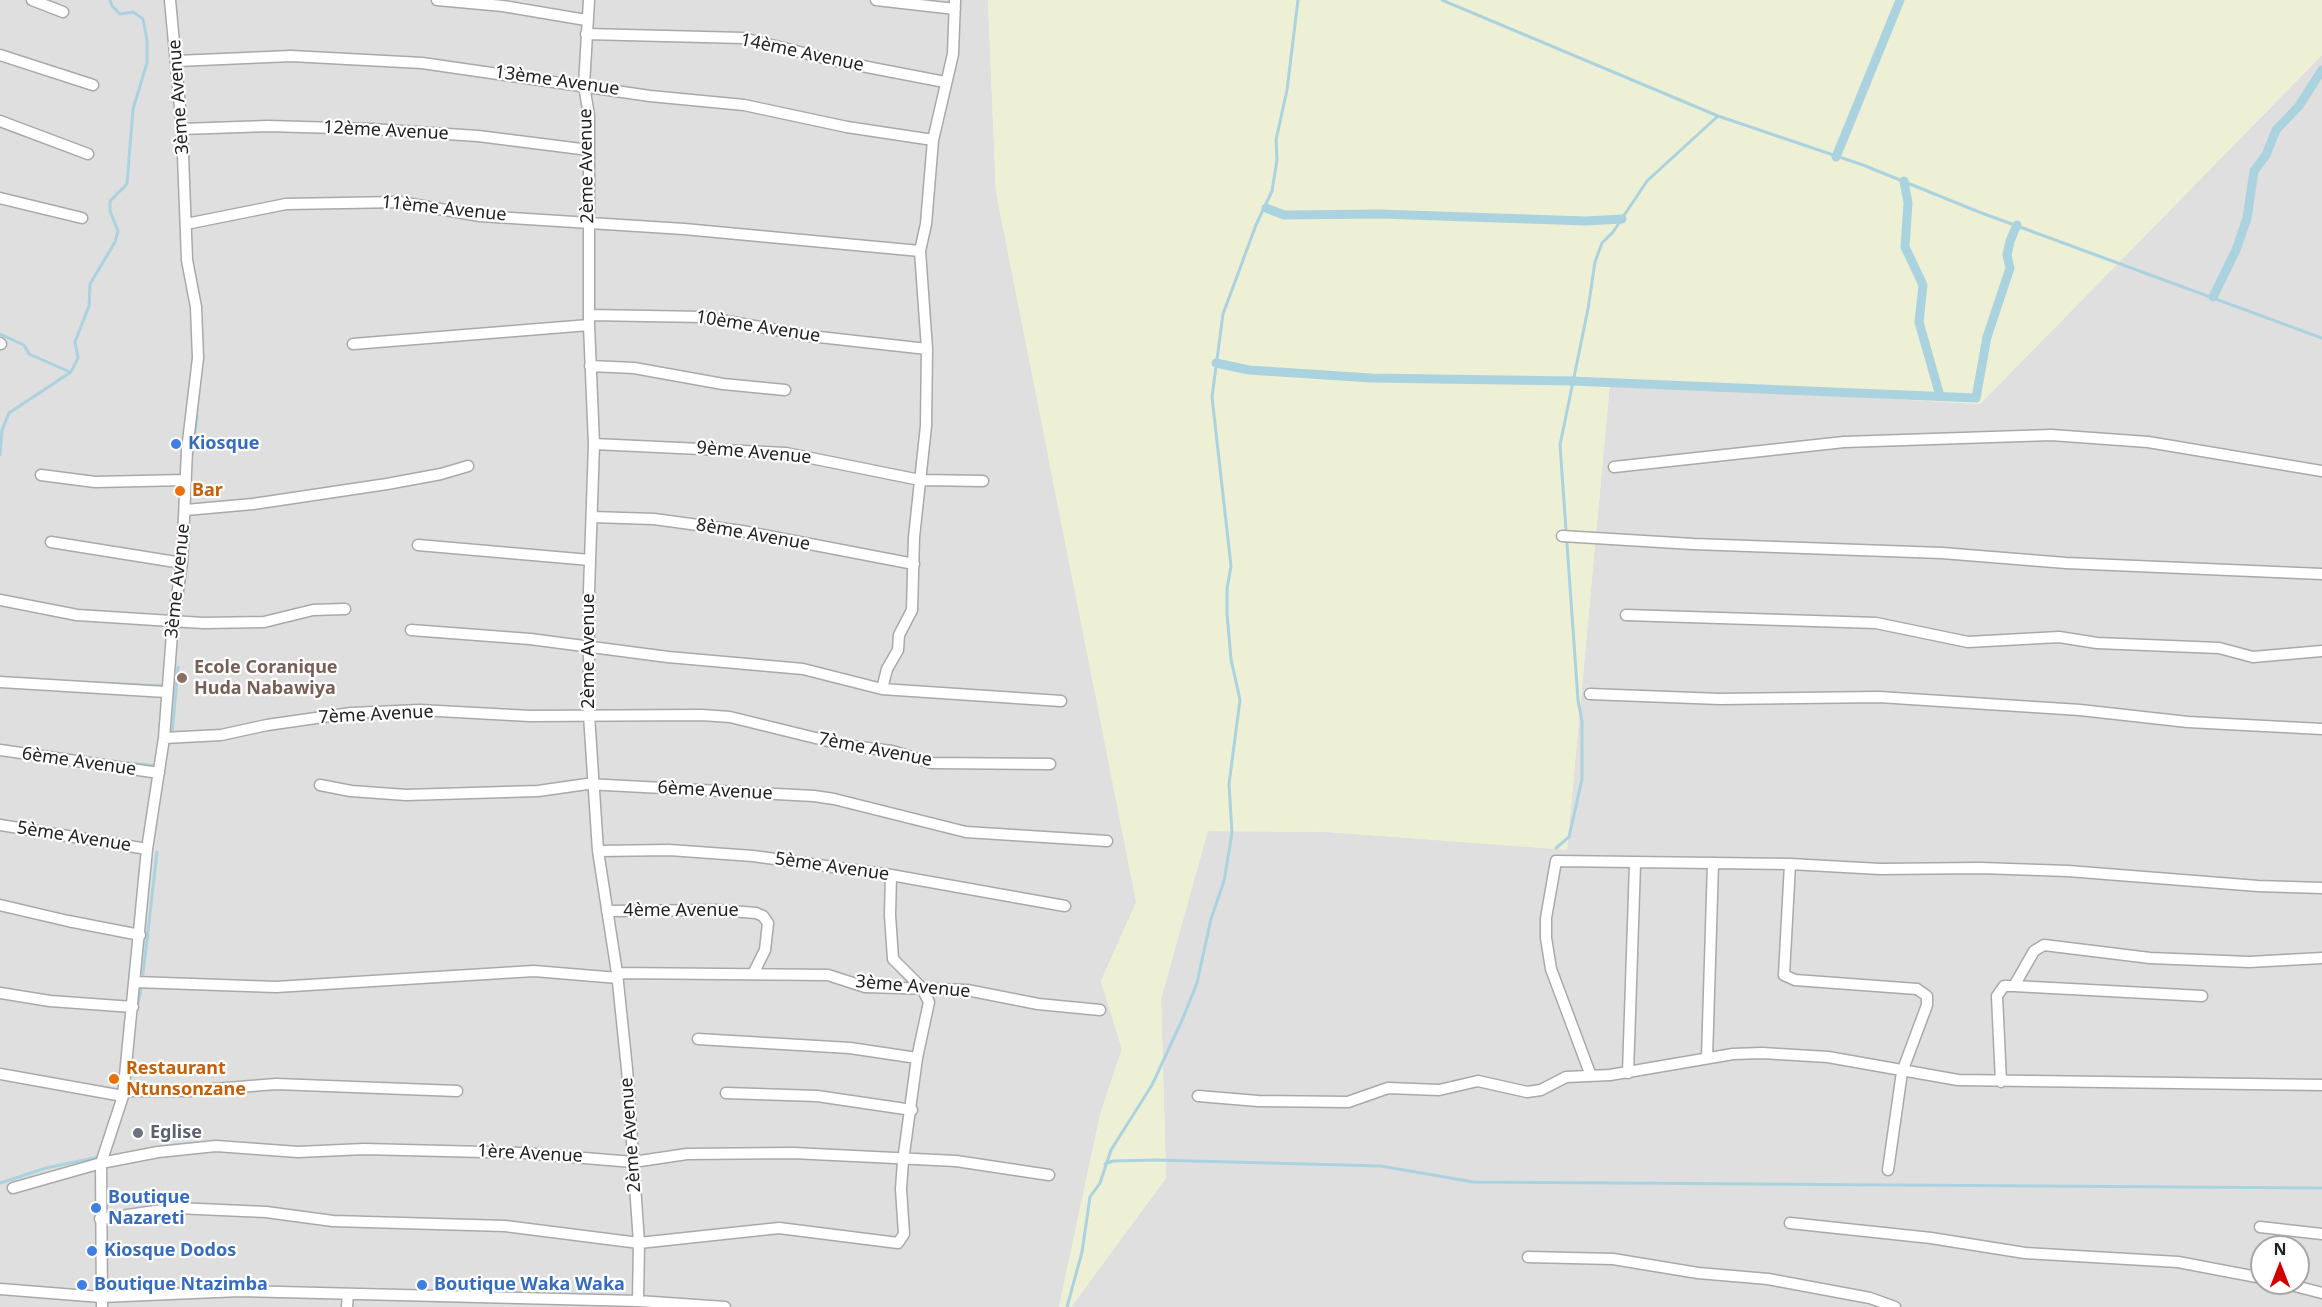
<!DOCTYPE html>
<meta charset="utf-8">
<style>
body{margin:0}
#map{position:relative;width:2322px;height:1307px;overflow:hidden;background:#f2efe9;font-family:"Noto Sans",sans-serif}
canvas{display:block}
.north{position:absolute;left:2250px;top:1235px;width:60px;height:60px;box-sizing:border-box;background:#fff;border:2px solid #a7a7a7;border-radius:50%;rotate:0deg;font-size:16px;font-weight:700;line-height:24px;text-align:center;color:#222}
.north::after{content:'';display:block;margin:auto;width:21px;height:27px;background:#d40000;clip-path:polygon(50% 0,100% 100%,50% 72%,0 100%)}
</style>
<div id="map">
<canvas width="2322" height="1307"></canvas>
<div class="north">N</div>
</div>
<script>
const ctx = document.querySelector('canvas').getContext('2d');
ctx.lineJoin = 'round';
function fillPath(path, color) {
  ctx.fillStyle = color;
  ctx.fill(path, 'evenodd');
}
function shape(rows) {
  const path = new Path2D();
  for (const r of rows) {
    path.moveTo(r[0], r[1]);
    for (let i = 2; i < r.length; i += 2) path.lineTo(r[i], r[i + 1]);
  }
  return path;
}
function stroke(path, color, width, dash) {
  ctx.strokeStyle = color;
  ctx.lineWidth = width;
  ctx.lineCap = dash ? 'butt' : 'round';
  ctx.setLineDash(dash || []);
  ctx.stroke(path);
}
function write(font, color, halo, rows, align = 'center') {
  ctx.font = font + ' "Noto Sans",sans-serif';
  ctx.lineWidth = 4.5;
  ctx.setLineDash([]);
  ctx.textBaseline = 'middle';
  ctx.strokeStyle = halo;
  ctx.fillStyle = color;
  for (const [text, x, y, turn = 0] of rows) {
    ctx.save();
    ctx.translate(x, y);
    ctx.rotate((+turn || 0) * Math.PI / 180);
    ctx.textAlign = isNaN(turn) ? turn : align;
    if (halo) ctx.strokeText(text, 0, 0);
    ctx.fillText(text, 0, 0);
    ctx.restore();
  }
}
fillPath(shape([
 [0,0,988,0,996,192,1137,902,1101,981,1122,1049,1100,1115,1059,1307,0,1307],
 [2322,55,2322,1307,1071,1307,1166,1178,1161,999,1207,831,1328,832,1567,849,1610,382,1980,404],
 [2262,1247,2298,1247,2298,1283,2262,1283]
]), '#e0dfdf');
fillPath(shape([
 [988,0,2322,0,2322,55,1980,404,1610,382,1567,850,1328,832,1208,831,1161,999,1166,1178,1071,1307,1059,1307,1100,1115,1122,1049,1101,981,1136,902,996,192]
]), '#eef0d5');
stroke(shape([
 [1442,0,1718,116,1863,165,1979,212,2322,338],
 [0,334,24,345,29,354,70,372],
 [0,455,2,430,9,413,71,372,78,358,75,342,89,306,90,284,115,242,118,231,110,211,110,201,127,184,133,109,147,63,147,40,143,19,133,12,120,14,112,6,110,0],
 [192,456,197,416],
 [183,594,190,527],
 [96,683,167,686],
 [172,735,178,667],
 [128,763,157,766],
 [1556,848,1569,837,1582,779,1582,721,1578,700,1560,445,1588,309,1595,262,1602,243,1613,232,1647,181,1718,116],
 [143,974,157,852],
 [137,1008,142,985],
 [1105,1164,1113,1161,1156,1160,1381,1166,1473,1182,2322,1188],
 [0,1183,46,1168,99,1157],
 [1067,1307,1082,1252,1090,1197,1100,1183,1111,1150,1152,1085,1183,1018,1197,983,1211,919,1224,881,1232,833,1229,784,1240,700,1231,659,1227,614,1227,589,1231,566,1212,397,1223,314,1256,225,1272,191,1277,160,1276,140,1287,90,1298,0]
]), '#aad3df', 3);
stroke(shape([
 [1836,157,1900,0],
 [1904,181,1908,203,1905,247,1923,285,1919,322,1940,396],
 [1266,208,1284,215,1380,214,1586,221,1622,219],
 [2213,297,2236,250,2247,218,2254,171,2266,155,2276,130,2299,106,2322,70],
 [1216,363,1249,370,1371,378,1572,381,1976,398,1987,337,2010,268,2007,255,2010,241,2017,225]
]), '#aad3df', 9);
const minor = shape([
 [32,0,63,12],
 [437,0,503,6,586,20],
 [589,0,584,85,589,116,589,325,594,444,589,591,589,715,598,851,617,973,627,1069,639,1243,638,1301],
 [876,0,955,9],
 [586,34,743,38,836,61,945,82],
 [0,55,93,85],
 [177,61,291,56,422,63,650,96,744,105,847,127,933,140],
 [0,121,88,154],
 [182,129,268,126,371,129,478,136,589,150],
 [0,198,82,218],
 [186,224,286,204,400,202,480,216,684,229,920,251],
 [589,315,704,317,810,336,927,349],
 [0,343,1,344],
 [353,344,589,325],
 [590,366,634,368,723,384,785,390],
 [594,444,786,453,920,480,983,481],
 [1614,467,1844,442,2051,435,2148,442,2322,471],
 [41,475,95,482,186,480],
 [186,510,253,504,387,484,441,474,468,466],
 [592,517,654,519,742,531,914,564],
 [1562,536,1693,544,1942,553,2066,563,2322,574],
 [51,542,182,563],
 [418,545,590,560],
 [0,600,77,615,203,623,264,622,313,610,345,609],
 [1626,615,1876,623,1968,642,2059,637,2097,643,2219,648,2253,657,2322,651],
 [411,630,530,639,668,657,803,669,882,689,887,669,898,650,899,635,912,610,914,537,926,426,927,349,920,251,926,224,933,140,953,54,955,0],
 [0,682,166,692],
 [882,689,1061,701],
 [1590,694,1720,699,1879,697,2080,710,2188,722,2322,729],
 [164,738,221,735,267,725,351,713,420,710,530,716,702,715,730,717,844,745,892,751,932,763,1050,764],
 [0,750,159,773],
 [320,785,351,791,406,795,538,791,587,784,814,796,834,799,966,832,1107,841],
 [0,825,147,849],
 [598,851,669,850,753,856,891,875,1065,906],
 [1790,864,1784,975,1795,980,1917,989,1927,996,1927,1005,1902,1072,1888,1170],
 [0,905,68,921,140,935],
 [607,911,718,910,756,913,763,916,768,923,765,950,753,974],
 [617,973,828,975,865,987,967,990,1038,1004,1100,1010],
 [135,982,276,987,534,971,618,978],
 [2014,986,2202,996],
 [0,993,50,1001,133,1007],
 [698,1039,850,1048,917,1058],
 [1707,1058,1713,863],
 [1628,1073,1635,864],
 [0,1074,123,1096],
 [1591,1076,1551,969,1546,938,1546,918,1556,861,1790,864,1880,869,1981,868,2068,871,2258,886,2322,888],
 [2001,1082,1997,996,2004,986,2014,986,2034,951,2044,945,2150,958,2249,962,2322,958],
 [124,1091,189,1091,276,1084,457,1091],
 [726,1093,817,1096,912,1110],
 [1198,1096,1258,1101,1348,1102,1388,1088,1439,1090,1478,1081,1527,1092,1541,1090,1566,1077,1610,1075,1733,1054,1762,1053,1828,1057,1958,1080,2322,1085],
 [13,1188,101,1163,158,1152,216,1146,298,1152,364,1149,523,1153,633,1162,687,1154,793,1153,956,1161,1049,1175],
 [100,1219,176,1208,266,1212,333,1221,505,1226,639,1243,779,1228,898,1243,904,1234,901,1189,903,1161,917,1058,929,1002,922,988,893,959,890,915,891,875],
 [1790,1223,1931,1238,2025,1253,2178,1262,2262,1278],
 [2260,1227,2322,1234],
 [1528,1257,1613,1259,1698,1273,1768,1279,1870,1298,1895,1307],
 [2283,1283,2322,1293],
 [0,1289,101,1297,240,1291,638,1301,725,1307],
 [102,1307,101,1163,123,1096,147,849,164,738,173,621,182,563,187,450,198,358,196,307,187,260,182,129,170,0],
 [347,1307,348,1294]
]);
stroke(minor, '#a9a9a9', 13);
stroke(minor, '#fff', 10);
for (const [x, y, r, color] of [
 [176,444,6,"#3f7fe0"],
 [180,491,6,"#e8710a"],
 [182,678,6,"#8d6e63"],
 [114,1079,6,"#e8710a"],
 [138,1133,6,"#6b7280"],
 [96,1208,6,"#3f7fe0"],
 [92,1251,6,"#3f7fe0"],
 [82,1285,6,"#3f7fe0"],
 [422,1285,6,"#3f7fe0"]
]) {
  const dot = new Path2D();
  dot.arc(x, y, r, 0, 2 * Math.PI);
  ctx.fillStyle = color;
  ctx.fill(dot);
  stroke(dot, '#fff', 2);
}
write('18px', '#222', '#fff', [
 ["14ème Avenue",802,53,12],
 ["13ème Avenue",557,81,8],
 ["3ème Avenue",179,97,-94],
 ["12ème Avenue",386,131,3],
 ["2ème Avenue",587,166,-91],
 ["11ème Avenue",444,209,6],
 ["10ème Avenue",758,327,9],
 ["9ème Avenue",754,453,5],
 ["8ème Avenue",753,535,10],
 ["3ème Avenue",178,581,-84],
 ["2ème Avenue",589,651,-90],
 ["7ème Avenue",376,715,-3],
 ["7ème Avenue",875,750,11],
 ["6ème Avenue",79,762,8],
 ["6ème Avenue",715,791,3],
 ["5ème Avenue",74,837,9],
 ["5ème Avenue",832,867,8],
 ["4ème Avenue",681,911],
 ["3ème Avenue",913,987,5],
 ["2ème Avenue",631,1135,-94],
 ["1ère Avenue",530,1154,3]
]);
write('bold 18px', '#366cbe', '#fff', [
 ["Kiosque",188,444],
 ["Boutique",108,1198],
 ["Nazareti",108,1219],
 ["Kiosque Dodos",104,1251],
 ["Boutique Ntazimba",94,1285],
 ["Boutique Waka Waka",434,1285]
], 'left');
write('bold 18px', '#c56008', '#fff', [
 ["Bar",192,491],
 ["Restaurant",126,1069],
 ["Ntunsonzane",126,1090]
], 'left');
write('bold 18px', '#785e54', '#fff', [
 ["Ecole Coranique",194,668],
 ["Huda Nabawiya",194,689]
], 'left');
write('bold 18px', '#5b616d', '#fff', [
 ["Eglise",150,1133]
], 'left');
</script>
